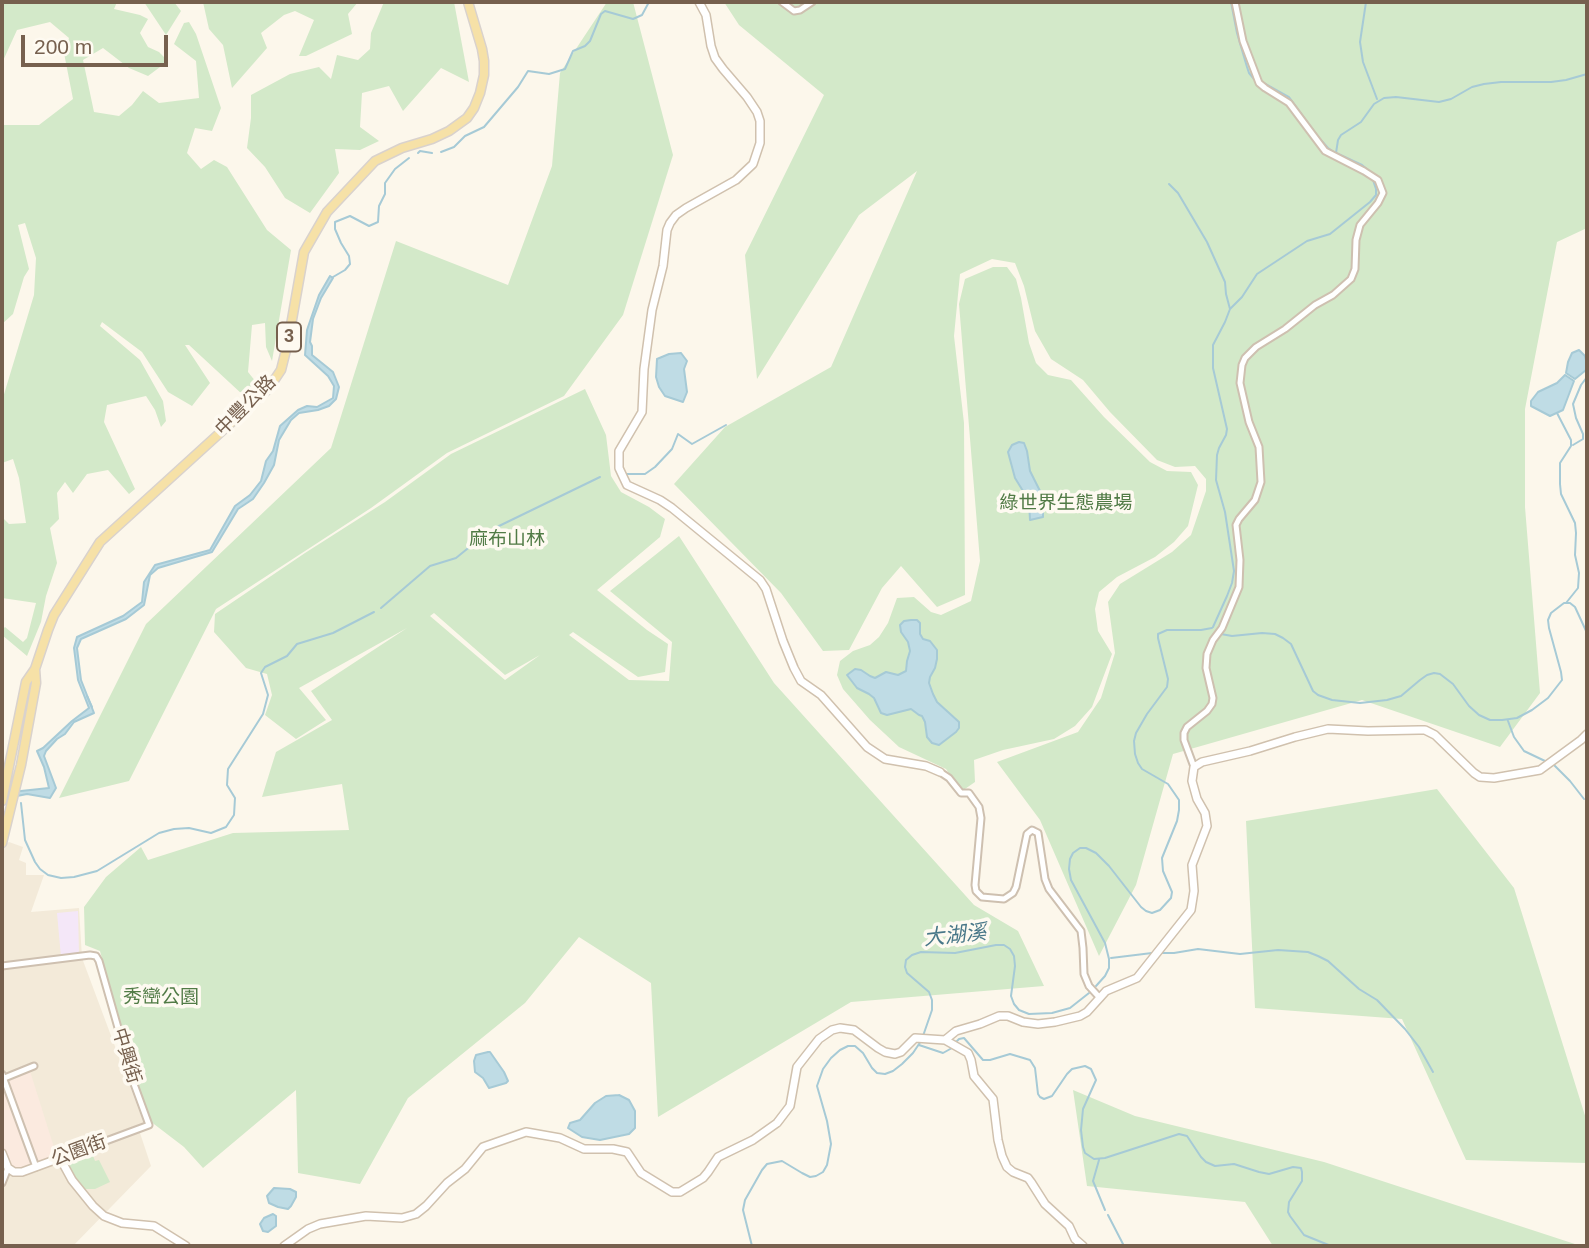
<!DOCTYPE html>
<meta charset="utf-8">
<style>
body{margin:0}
#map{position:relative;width:1589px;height:1248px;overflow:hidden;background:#fcf7eb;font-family:Helvetica,sans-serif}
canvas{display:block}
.frame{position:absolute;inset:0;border:4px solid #76604e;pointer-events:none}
.scale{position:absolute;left:21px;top:35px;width:147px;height:32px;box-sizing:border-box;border:4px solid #76604e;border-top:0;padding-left:9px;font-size:21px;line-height:24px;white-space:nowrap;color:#76604e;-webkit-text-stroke:5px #fefaf1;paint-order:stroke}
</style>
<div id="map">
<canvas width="1589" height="1248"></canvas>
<div class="frame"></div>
<div class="scale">200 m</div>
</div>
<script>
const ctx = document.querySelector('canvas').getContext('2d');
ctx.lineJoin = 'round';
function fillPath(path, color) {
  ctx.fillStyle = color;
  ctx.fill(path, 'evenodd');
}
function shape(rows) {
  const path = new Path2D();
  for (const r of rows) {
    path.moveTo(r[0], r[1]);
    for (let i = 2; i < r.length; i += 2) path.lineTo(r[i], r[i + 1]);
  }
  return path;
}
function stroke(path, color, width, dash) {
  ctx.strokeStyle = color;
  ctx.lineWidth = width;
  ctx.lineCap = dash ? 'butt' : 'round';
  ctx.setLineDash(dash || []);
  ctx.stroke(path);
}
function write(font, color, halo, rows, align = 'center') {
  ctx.font = font + ' Helvetica,"Noto Sans TC",sans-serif';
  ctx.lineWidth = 7;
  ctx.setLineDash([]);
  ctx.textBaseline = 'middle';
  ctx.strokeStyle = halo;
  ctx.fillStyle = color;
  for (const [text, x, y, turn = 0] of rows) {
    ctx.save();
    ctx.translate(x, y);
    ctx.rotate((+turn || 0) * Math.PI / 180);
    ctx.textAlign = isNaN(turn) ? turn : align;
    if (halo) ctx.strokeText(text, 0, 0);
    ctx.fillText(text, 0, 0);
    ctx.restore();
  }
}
fillPath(shape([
 [9,842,23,847,19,860,26,863,26,875,44,875,31,912,79,908,82,958,144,1124,140,1133,151,1166,73,1246,2,1246,2,846]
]), '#f3ead9');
fillPath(shape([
 [30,1071,57,1157,23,1168,11,1168,2,1148,2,1082]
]), '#fbeadf');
fillPath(shape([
 [78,911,79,954,61,957,57,913]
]), '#f4e7f8');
fillPath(shape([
 [2,2,117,2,114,9,140,15,148,19,140,33,148,47,159,52,168,61,148,76,129,68,103,48,83,60,94,112,119,116,132,105,143,91,159,103,199,98,196,61,174,44,184,23,189,22,196,34,221,108,212,131,195,128,187,153,201,169,214,160,227,167,267,230,291,250,272,361,266,347,265,323,252,325,248,372,256,382,243,395,189,345,185,345,210,383,192,406,168,392,142,352,102,322,100,326,140,360,163,401,166,421,161,427,155,410,146,396,107,405,104,422,135,489,129,494,108,470,87,474,73,493,65,482,57,493,59,519,50,528,57,563,46,596,41,622,27,656,2,635,2,630,5,627,23,642,27,638,36,603,2,598,2,517,9,524,26,523,19,478,13,459,2,463,2,401,34,295,36,258,25,223,18,225,29,269,24,277,13,314,2,324,2,121,3,125,39,125,73,99,64,53,69,38,50,22,17,30,2,63],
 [144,2,174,2,181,11,166,35],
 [203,2,358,2,348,14,352,34,306,56,299,56,314,20,295,11,284,15,261,33,267,48,232,88,223,45,209,29],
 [384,2,454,2,469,82,441,68,403,111,389,86,362,93,360,127,379,141,360,150,335,149,339,173,310,213,285,198,265,167,247,148,251,118,251,95,290,74,319,67,331,79,337,55,358,60,370,49,371,33],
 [607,2,633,2,673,155,623,315,564,396,447,453,371,508,216,609,129,781,59,798,146,624,331,448,396,241,508,285,552,166,560,73],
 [724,2,1587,2,1587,228,1557,242,1525,409,1525,507,1540,693,1500,747,1362,700,1173,754,1136,885,1099,956,1040,820,997,762,1078,732,1101,698,1115,653,1108,602,1120,584,1172,552,1191,535,1206,491,1206,479,1195,466,1175,467,1157,460,1110,412,1083,380,1051,359,1035,331,1024,286,1015,263,992,259,960,274,954,336,964,423,965,595,937,607,901,566,882,588,849,650,823,651,781,593,674,484,725,427,831,367,917,171,859,215,757,379,745,255,824,95,739,25],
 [993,267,1007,267,1016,279,1021,298,1029,343,1036,363,1048,375,1071,380,1104,417,1150,462,1167,471,1191,472,1198,485,1188,526,1174,542,1155,557,1117,577,1099,592,1095,609,1098,631,1112,654,1092,707,1075,726,1054,739,1003,750,974,760,975,782,962,791,946,769,899,747,870,720,843,689,837,675,840,661,853,651,870,645,879,637,888,623,897,598,914,597,931,612,941,615,971,601,980,561,959,304,965,279],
 [585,389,606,435,611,476,621,492,649,507,665,519,660,537,597,590,647,630,668,644,665,672,638,677,573,632,569,635,629,680,669,681,672,642,610,591,679,536,774,683,974,905,1018,931,1044,986,851,1002,658,1117,651,983,579,937,525,1003,408,1098,360,1184,298,1173,296,1090,203,1168,184,1147,150,1121,122,1034,100,951,85,945,84,907,106,877,141,847,148,860,233,833,349,830,342,784,262,797,276,752,332,720,311,691,407,628,299,688,326,720,296,739,265,715,272,695,267,674,246,668,214,632,215,614,305,553,385,502,451,454],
 [434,613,505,675,540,655,505,680,430,616],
 [1437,789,1514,888,1587,1122,1587,1163,1466,1160,1402,1019,1255,1008,1246,821],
 [1073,1090,1135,1116,1324,1162,1581,1246,1273,1246,1245,1202,1087,1186],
 [90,1148,95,1161,99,1160,110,1182,95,1189,85,1189,74,1176,63,1158]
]), '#d3e9c9');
const water = shape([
 [330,276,333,278,321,298,313,319,310,342,312,346,312,355,333,372,339,387,336,399,329,406,318,410,299,413,291,420,279,440,274,465,264,483,253,499,238,509,212,552,158,568,150,575,144,605,126,619,81,639,77,648,81,680,94,713,74,722,65,734,57,739,46,751,44,756,56,788,50,798,27,794,2,799,2,793,49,788,44,767,37,751,43,748,72,721,89,708,78,680,74,648,77,637,123,616,142,602,144,582,155,565,210,550,235,506,250,495,261,481,266,461,273,451,280,426,298,410,307,406,317,407,333,398,334,386,328,376,305,355,307,330,319,295,330,276],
 [1579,350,1585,356,1587,364,1586,370,1575,379,1566,373,1568,362,1572,353,1579,350],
 [681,353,687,361,684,369,687,392,683,402,665,396,659,387,656,377,657,359,669,354,681,353],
 [1565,375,1574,381,1563,410,1550,416,1531,406,1531,401,1538,392,1557,383,1565,375],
 [1019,442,1024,443,1027,451,1030,471,1041,493,1043,504,1043,517,1030,520,1029,502,1023,491,1015,478,1008,452,1012,445,1019,442],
 [911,620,917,620,920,623,920,634,923,639,930,641,937,650,937,659,935,668,930,677,929,683,933,694,937,702,959,722,959,728,956,732,939,745,932,743,927,737,925,722,922,716,919,715,911,709,887,715,881,713,874,698,869,694,857,688,847,675,855,669,861,670,870,676,875,678,886,672,898,675,906,671,907,661,910,651,908,642,901,632,900,625,904,621,911,620],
 [488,1052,490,1052,504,1072,508,1081,506,1083,489,1088,483,1078,475,1072,474,1061,476,1055,488,1052],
 [619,1095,629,1100,635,1111,635,1128,629,1134,600,1140,582,1137,568,1128,570,1123,580,1120,595,1103,606,1096,619,1095],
 [274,1188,290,1189,296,1192,296,1197,291,1206,288,1209,278,1207,269,1203,267,1196,274,1188],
 [273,1214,276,1216,276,1226,268,1232,263,1231,260,1224,264,1218,273,1214]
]);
fillPath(water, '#bfdce5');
stroke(water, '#a6cad6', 2);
stroke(shape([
 [1231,2,1237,33,1247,67,1249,73,1254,79],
 [1366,2,1360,42,1363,62,1377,99],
 [1264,83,1289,97,1319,138,1328,148,1334,152,1362,165,1368,170],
 [441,152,454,147,465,136,484,127,518,87,528,71,549,74,565,69,573,51,585,46,590,41,601,14,605,11,633,19,642,15,649,2],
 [418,153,420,151,432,153],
 [1336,153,1338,140,1341,135,1361,122,1374,104,1384,98,1396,97,1439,102,1451,99,1472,87,1484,84,1501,82,1551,82,1566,80,1587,74],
 [1169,184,1178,193,1207,242,1225,282,1226,294,1230,309],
 [333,277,345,270,350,264,349,256,341,243,335,229,335,222,350,216,369,226,378,222,379,206,385,194,385,183,395,169,409,158],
 [1587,333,1586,341,1587,345],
 [1557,413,1571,440,1571,446,1560,463,1560,484,1561,494,1575,523,1576,533,1575,555,1579,573,1578,588,1566,603],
 [1573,445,1583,439,1583,434,1576,418,1573,404,1581,385,1587,377],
 [626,474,645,474,655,467,672,449,678,434,692,444,726,425],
 [381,608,430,566,456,558,483,536,499,526,600,477],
 [1213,627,1227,596,1232,583,1234,571,1225,512,1216,480,1217,455,1219,448,1226,435,1227,429,1213,368,1213,345,1225,322,1230,309,1242,297,1257,274,1307,241,1330,234,1370,202,1376,195,1376,189,1373,180],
 [1221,634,1232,636,1262,633,1275,634,1283,638,1291,644,1313,691,1318,695,1332,700,1360,703,1387,700,1401,696,1420,680,1427,675,1434,673,1440,674,1453,684,1469,706,1479,715,1490,720,1502,720,1517,718,1532,710,1548,698,1562,680,1561,672,1549,628,1548,620,1551,613,1564,603,1570,603,1575,607,1587,633],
 [87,696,92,707],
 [1508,721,1514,737,1524,751,1545,761],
 [1554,765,1570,781,1584,799],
 [21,803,25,840,35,862,40,869,48,875,61,878,74,877,97,871,159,833,174,829,189,828,211,833,226,827,234,815,235,798,227,785,228,769,263,714,268,695,261,673,265,667,287,656,297,644,333,633,374,612],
 [1162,953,1174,953,1198,949,1240,954,1278,950,1308,952,1318,956,1328,961,1359,989,1377,1000,1405,1029,1419,1047,1433,1072],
 [1111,958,1152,953],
 [1096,986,1105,976,1109,968,1109,959,1105,943,1071,880,1069,869,1070,859,1073,853,1080,848,1086,848,1096,853,1109,866,1141,907,1146,911,1152,913,1160,910,1171,898,1172,892,1163,871,1162,858,1177,821,1179,810,1179,800,1168,784,1142,769,1138,763,1135,754,1134,741,1136,733,1147,714,1167,687,1168,679,1158,638,1158,634,1167,630,1201,630,1212,628],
 [923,1036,932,1010,932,1000,929,992,907,973,905,967,906,960,912,955,921,952,955,953,996,945,1004,945,1010,949,1014,956,1015,966,1011,996,1014,1004,1019,1010,1029,1014,1052,1013,1070,1008,1089,993],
 [955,1043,959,1039,964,1038,983,1060,990,1060,1010,1054,1030,1060,1035,1068,1038,1094,1040,1097,1044,1099,1052,1096,1067,1074,1072,1069,1085,1066,1091,1069,1096,1080,1083,1109,1081,1130,1083,1147,1085,1153,1094,1159,1105,1158,1179,1134,1187,1136,1201,1157,1206,1162,1215,1166,1234,1164,1259,1172,1269,1174,1293,1167,1301,1168,1302,1172,1302,1181,1289,1202,1288,1212,1290,1216,1304,1235,1331,1246],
 [919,1045,943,1053,952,1048],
 [1099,1160,1093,1181,1105,1210],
 [1108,1215,1124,1246],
 [752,1246,743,1210,745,1200,762,1170,767,1164,782,1161,802,1173,810,1177,816,1176,823,1172,827,1165,831,1144,827,1121,817,1086,823,1069,831,1058,840,1050,848,1046,855,1046,863,1053,872,1068,877,1073,885,1074,893,1071,902,1064,913,1053,921,1041],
 [1384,1246,1388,1246]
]), '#a6cad6', 2);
const street = shape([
 [782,2,794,11,800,10,812,2],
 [1194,767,1184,740,1184,733,1187,727,1207,711,1212,704,1213,698,1206,668,1207,654,1213,640,1222,628,1239,587,1240,560,1236,525,1239,519,1255,500,1261,482,1259,447,1249,422,1240,383,1242,365,1245,358,1256,347,1285,329,1315,305,1333,295,1351,279,1355,269,1356,240,1360,225,1378,203,1383,193,1378,180,1364,171,1325,151,1289,103,1265,88,1259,83,1243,41,1235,2],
 [940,772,949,778,961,793,969,793,979,807,981,818,975,885,976,891,982,897,1004,899,1013,893,1016,887,1027,834,1032,830,1038,833,1045,879,1049,889,1081,931,1083,948,1084,974,1089,986,1100,998],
 [2,966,90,955,96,956,99,961,134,1084,149,1125,60,1158],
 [2,1074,36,1167],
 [2,1079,34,1066],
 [2,1183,8,1168]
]);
const secondary = shape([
 [699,2,706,15,711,46,715,58,723,69,747,97,757,112,760,121,760,143,753,164,736,180,686,208,676,215,670,223,667,230,663,266,652,310,644,369,642,412,619,451,619,468,627,485,660,500,672,508,760,580,766,589,783,641,794,668,801,681,821,695,867,747,885,759,926,766,940,772],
 [945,1040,968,1053,971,1060,974,1076,993,1099,998,1140,1002,1156,1007,1167,1013,1172,1028,1178,1031,1182,1045,1204,1069,1226,1075,1239,1083,1246],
 [2,1153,8,1168,14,1172,22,1172,60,1158,72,1180,93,1206,104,1216,122,1223,154,1226,186,1246],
 [284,1246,308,1229,320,1224,366,1216,402,1218,416,1214,426,1206,447,1183,465,1169,483,1147,526,1132,560,1138,584,1149,613,1149,627,1152,641,1173,672,1192,680,1192,703,1178,708,1172,718,1157,753,1140,777,1123,790,1106,797,1067,819,1039,832,1030,840,1028,854,1030,878,1048,885,1052,895,1054,901,1052,915,1038,945,1040,956,1031,980,1024,999,1016,1008,1016,1023,1022,1038,1024,1055,1022,1080,1016,1087,1012,1106,991,1137,978,1191,910,1194,891,1192,865,1207,826,1205,813,1197,799,1192,781,1194,767,1202,762,1250,751,1295,737,1328,729,1368,731,1419,730,1425,730,1435,735,1474,773,1480,777,1494,778,1540,770,1581,740,1587,734]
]);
const primary = shape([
 [2,801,26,682,35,669,48,630,54,615,100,542,266,391,275,379,281,370,288,342,304,252,327,212,375,161,402,148,432,139,449,131,467,118,474,108,480,93,484,75,484,61,482,49,468,2],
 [2,843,21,765,36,683,35,669]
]);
stroke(street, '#cec0b0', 9);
stroke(secondary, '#d0c1ae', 10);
stroke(primary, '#d9d2cd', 11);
stroke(street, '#fff', 5);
stroke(secondary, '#fff', 7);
stroke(primary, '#f6e1a7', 8);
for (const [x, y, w] of [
 [289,337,24]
]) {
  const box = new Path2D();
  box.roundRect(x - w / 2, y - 14.5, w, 29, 5);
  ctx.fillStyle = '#fefaf1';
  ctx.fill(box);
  stroke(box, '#76604e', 2);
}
write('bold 18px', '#76604e', null, [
 ["3",289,337]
]);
write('19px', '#76604e', '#fefaf1', [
 ["中豐公路",246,406,-45],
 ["中興街",126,1056,73],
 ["公園街",79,1151,-20]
]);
write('19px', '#517b46', '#fefaf1', [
 ["綠世界生態農場",1066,504],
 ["麻布山林",507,540],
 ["秀巒公園",161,998]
]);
write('italic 21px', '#487788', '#fefaf1', [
 ["大湖溪",955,936,-6]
]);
</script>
